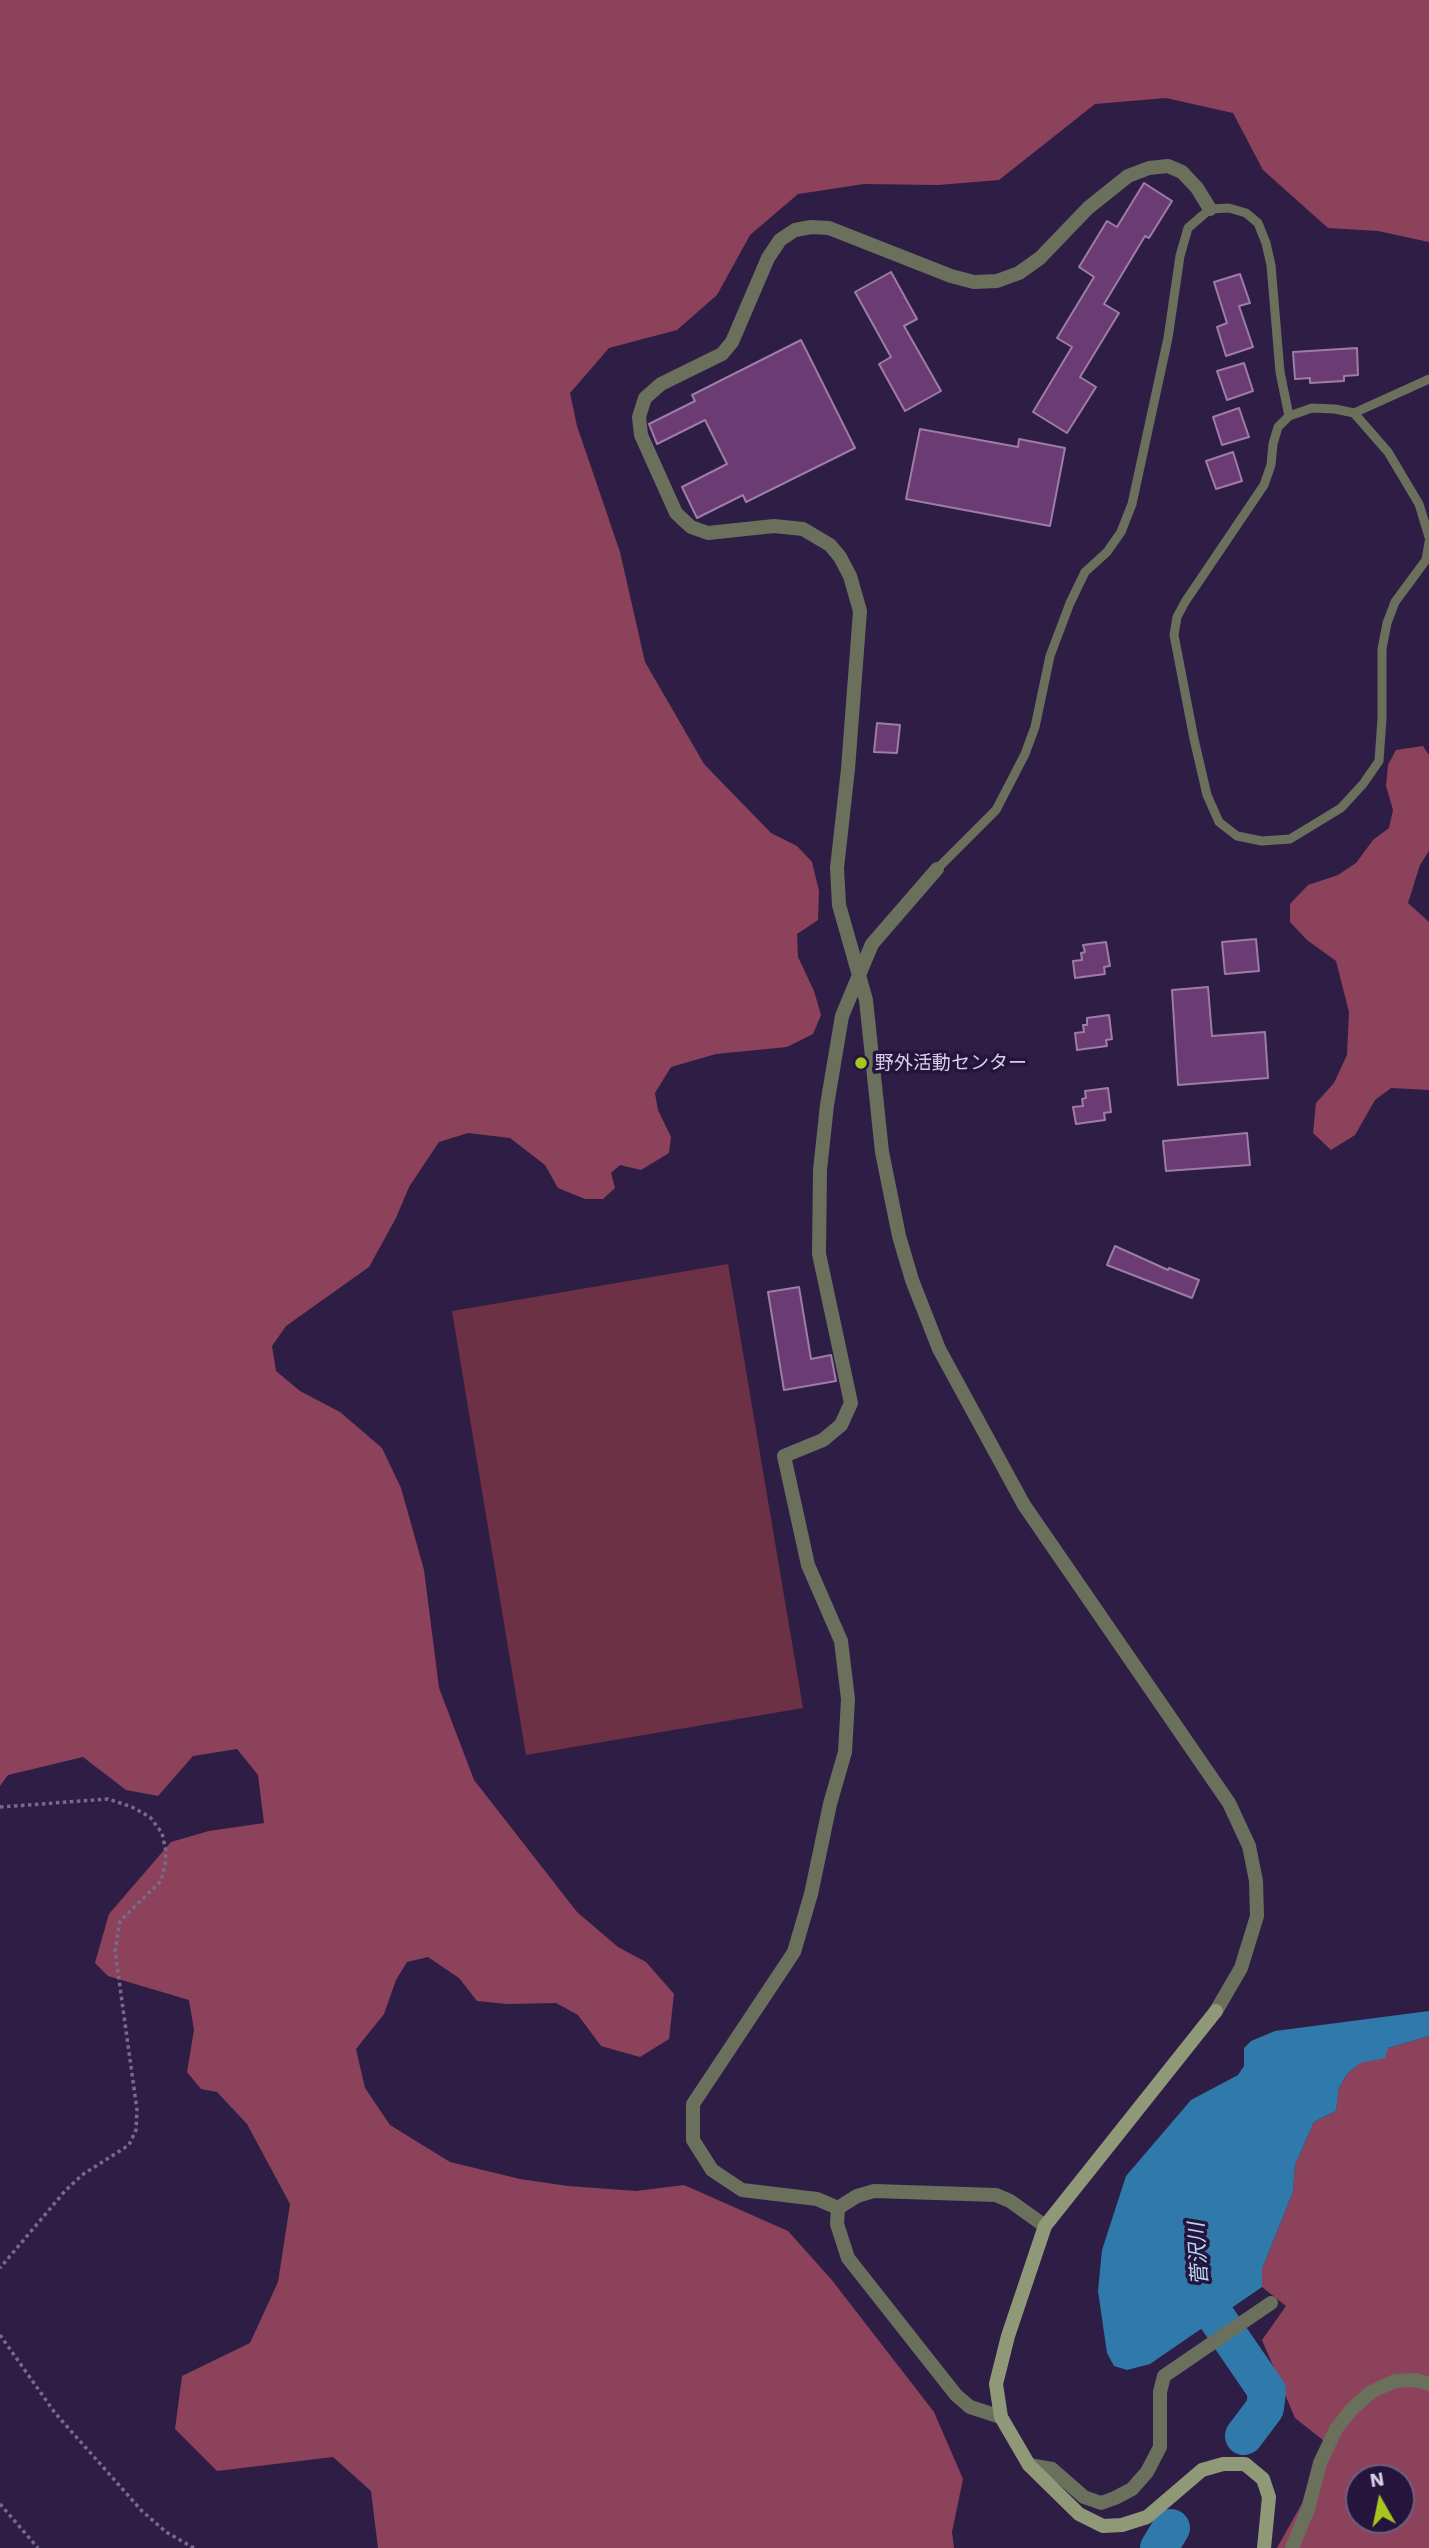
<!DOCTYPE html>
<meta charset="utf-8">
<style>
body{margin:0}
#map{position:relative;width:1429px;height:2548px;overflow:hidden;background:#2e1e46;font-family:"Work Sans",sans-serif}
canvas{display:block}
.north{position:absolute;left:1345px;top:2464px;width:70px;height:70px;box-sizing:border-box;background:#25143b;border:2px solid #6c5f80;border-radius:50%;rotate:351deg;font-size:19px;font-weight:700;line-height:28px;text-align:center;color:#d7cfe8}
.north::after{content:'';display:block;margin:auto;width:24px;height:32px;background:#a8c71e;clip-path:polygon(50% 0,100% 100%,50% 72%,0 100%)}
</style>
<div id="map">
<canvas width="1429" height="2548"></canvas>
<div class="north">N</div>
</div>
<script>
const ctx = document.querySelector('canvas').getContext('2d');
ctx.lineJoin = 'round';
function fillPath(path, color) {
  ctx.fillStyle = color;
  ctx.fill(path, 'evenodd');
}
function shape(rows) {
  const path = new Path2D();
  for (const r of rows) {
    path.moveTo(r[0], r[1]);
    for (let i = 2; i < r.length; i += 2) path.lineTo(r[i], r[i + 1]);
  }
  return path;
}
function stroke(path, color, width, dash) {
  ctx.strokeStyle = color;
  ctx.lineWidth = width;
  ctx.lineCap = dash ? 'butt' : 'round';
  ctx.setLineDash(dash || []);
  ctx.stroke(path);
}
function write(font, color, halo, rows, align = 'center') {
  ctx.font = font + ' "Work Sans","Noto Sans JP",sans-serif';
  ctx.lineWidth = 7;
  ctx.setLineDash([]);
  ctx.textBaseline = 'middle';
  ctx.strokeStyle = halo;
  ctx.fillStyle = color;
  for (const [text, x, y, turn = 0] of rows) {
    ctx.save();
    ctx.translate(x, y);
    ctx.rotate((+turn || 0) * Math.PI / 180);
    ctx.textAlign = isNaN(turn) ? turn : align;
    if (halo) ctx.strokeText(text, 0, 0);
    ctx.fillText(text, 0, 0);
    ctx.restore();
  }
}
fillPath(shape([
 [728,1264,803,1708,526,1755,452,1311]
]), '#6d3145');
fillPath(shape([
 [0,0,1429,0,1429,242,1378,231,1328,228,1263,170,1233,113,1166,98,1095,104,999,180,938,185,864,184,798,194,750,235,717,295,677,330,609,348,570,393,577,426,620,552,645,662,704,764,771,833,797,846,812,862,819,891,818,920,797,934,798,957,814,991,821,1015,813,1034,787,1047,716,1054,671,1067,655,1093,658,1110,671,1137,669,1153,641,1170,620,1165,611,1173,615,1188,603,1199,585,1199,558,1188,545,1165,510,1138,468,1133,439,1142,409,1187,396,1218,369,1267,286,1326,272,1346,276,1371,300,1391,340,1412,382,1448,401,1488,424,1570,439,1688,474,1780,577,1912,618,1947,646,1962,674,1994,669,2039,640,2057,601,2046,578,2015,556,2003,507,2004,477,2001,459,1978,428,1957,407,1962,396,1980,384,2014,356,2049,365,2088,390,2125,450,2162,520,2179,568,2186,636,2191,684,2185,788,2231,831,2279,934,2412,963,2479,952,2532,954,2548,378,2548,371,2491,333,2457,217,2471,175,2429,182,2376,250,2343,278,2282,290,2204,247,2124,217,2092,201,2089,187,2072,194,2030,189,2000,108,1976,95,1963,109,1914,171,1842,209,1831,264,1823,258,1775,237,1749,193,1756,158,1796,126,1790,83,1757,8,1775,0,1786],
 [1423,746,1429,755,1429,851,1420,865,1408,903,1429,922,1429,1090,1391,1088,1375,1100,1355,1135,1331,1150,1313,1133,1316,1103,1334,1083,1347,1055,1349,1012,1336,961,1307,940,1290,922,1290,904,1308,885,1338,875,1356,863,1373,840,1389,828,1393,810,1386,786,1388,765,1396,750],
 [1429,2036,1429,2548,1277,2548,1333,2448,1295,2418,1262,2340,1286,2306,1262,2287,1262,2269,1293,2192,1295,2165,1314,2122,1336,2111,1339,2088,1347,2074,1360,2062,1374,2058,1388,2048],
 [1359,2478,1401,2478,1401,2520,1359,2520]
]), '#8d425b');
fillPath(shape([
 [1429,2011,1429,2036,1388,2048,1385,2058,1360,2063,1347,2074,1339,2088,1336,2111,1314,2122,1295,2165,1293,2192,1262,2269,1262,2287,1150,2364,1127,2370,1114,2366,1107,2353,1098,2291,1102,2250,1126,2176,1191,2100,1238,2075,1244,2066,1244,2048,1251,2041,1275,2031]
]), '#2f7aaa');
stroke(shape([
 [1197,2272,1197,2289,1267,2391,1265,2408,1244,2436],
 [1159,2548,1171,2528]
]), '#2f7aaa', 38);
const building = shape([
 [1144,183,1172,201,1149,238,1145,236,1104,304,1119,313,1080,377,1096,387,1067,433,1033,412,1072,347,1057,338,1094,277,1079,267,1107,221,1117,227,1144,183],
 [891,272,917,319,904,326,941,391,905,411,879,364,891,357,855,292,891,272],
 [1240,274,1250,303,1239,306,1253,347,1226,356,1217,327,1227,323,1214,282,1240,274],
 [801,340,855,448,746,502,743,495,697,518,682,487,727,464,705,420,657,444,649,424,695,401,692,395,801,340],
 [1357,348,1358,375,1344,376,1344,381,1310,383,1310,378,1295,379,1293,352,1357,348],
 [1244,363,1253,391,1227,400,1217,371,1244,363],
 [1239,408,1249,437,1222,445,1213,417,1239,408],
 [920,429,1018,447,1019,439,1065,448,1050,526,906,499,920,429],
 [1233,452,1242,481,1216,489,1206,461,1233,452],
 [877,723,900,725,897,753,874,752,877,723],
 [1256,939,1259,971,1225,974,1222,942,1256,939],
 [1106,942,1110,966,1104,967,1105,974,1075,978,1073,961,1082,960,1081,953,1085,952,1083,945,1106,942],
 [1208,987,1212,1036,1265,1032,1268,1078,1178,1085,1172,990,1208,987],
 [1109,1015,1112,1039,1106,1040,1107,1046,1077,1050,1075,1033,1084,1032,1083,1025,1087,1025,1087,1018,1109,1015],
 [1108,1088,1111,1112,1104,1113,1105,1120,1076,1124,1073,1107,1083,1106,1082,1099,1086,1098,1085,1091,1108,1088],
 [1247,1133,1250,1165,1166,1171,1163,1141,1247,1133],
 [1115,1246,1168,1270,1169,1268,1199,1280,1192,1298,1107,1265,1115,1246],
 [799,1287,811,1359,831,1355,836,1381,784,1390,768,1292,799,1287]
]);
fillPath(building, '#6b3c74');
stroke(building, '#9e7ca5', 2);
stroke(shape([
 [0,1807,108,1799,132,1807,150,1817,162,1833,166,1851,165,1865,161,1881,120,1921,115,1951,137,2110,136,2130,129,2145,82,2175,65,2191,0,2268],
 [0,2335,55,2413,142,2511,166,2532,194,2548],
 [0,2504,38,2548]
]), '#776b8c', 3.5, [3.5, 3.5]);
stroke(shape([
 [1354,413,1429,379],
 [1429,537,1419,504,1388,452,1354,413,1335,409,1312,408,1289,416,1278,427,1273,444,1271,465,1264,485,1185,602,1177,617,1174,635,1194,739,1207,795,1219,822,1237,836,1262,841,1290,839,1341,808,1363,784,1379,761,1382,719,1382,649,1387,623,1395,602,1426,560,1429,542],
 [937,869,996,810,1009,785,1025,754,1035,727,1050,656,1070,603,1085,572,1107,552,1121,532,1132,504,1168,338,1180,256,1188,228,1210,209,1229,208,1246,213,1258,223,1266,243,1271,265,1280,372,1289,416]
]), '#6a705b', 9);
stroke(shape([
 [1210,209,1197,188,1182,172,1168,166,1149,168,1128,176,1088,208,1040,258,1019,273,997,281,974,282,951,276,829,228,811,227,795,230,780,240,768,258,732,342,722,354,661,384,645,398,639,417,641,435,676,513,691,527,708,533,774,526,803,529,830,545,840,557,850,576,860,611,848,769,837,868,839,905,866,1000,882,1152,899,1236,912,1280,939,1349,1024,1505,1229,1803,1249,1846,1256,1881,1257,1916,1241,1968,1216,2011],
 [838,2208,817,2199,742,2190,712,2170,693,2140,693,2104,794,1952,811,1894,830,1804,845,1752,848,1699,841,1641,808,1565,784,1456,823,1440,841,1425,851,1403,819,1254,820,1170,827,1105,842,1016,872,944,937,869],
 [838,2208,837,2224,848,2258,956,2395,970,2407,1001,2417],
 [838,2208,857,2196,874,2191,996,2195,1010,2201,1045,2226],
 [1029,2465,1052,2469,1084,2497,1101,2503,1115,2498,1132,2489,1147,2472,1160,2447,1160,2392,1164,2376,1271,2303],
 [1292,2548,1308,2509,1320,2463,1336,2429,1351,2410,1371,2392,1395,2381,1416,2380,1429,2384]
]), '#6a705b', 14);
stroke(shape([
 [1216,2011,1045,2226,1008,2336,996,2384,1001,2417,1029,2465,1079,2514,1103,2526,1122,2525,1147,2517,1202,2470,1223,2464,1245,2464,1263,2479,1269,2497,1264,2548]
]), '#8f9977', 14);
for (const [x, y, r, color] of [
 [861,1063,7,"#a8c71e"]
]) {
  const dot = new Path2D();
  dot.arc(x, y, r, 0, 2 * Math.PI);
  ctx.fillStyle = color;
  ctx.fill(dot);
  stroke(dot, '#25143b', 2.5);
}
write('19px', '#d7cfe8', '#25143b', [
 ["野外活動センター",875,1063]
], 'left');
write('italic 21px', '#b4d8f3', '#25143b', [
 ["菅沢川",1199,2254,-94]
]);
</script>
